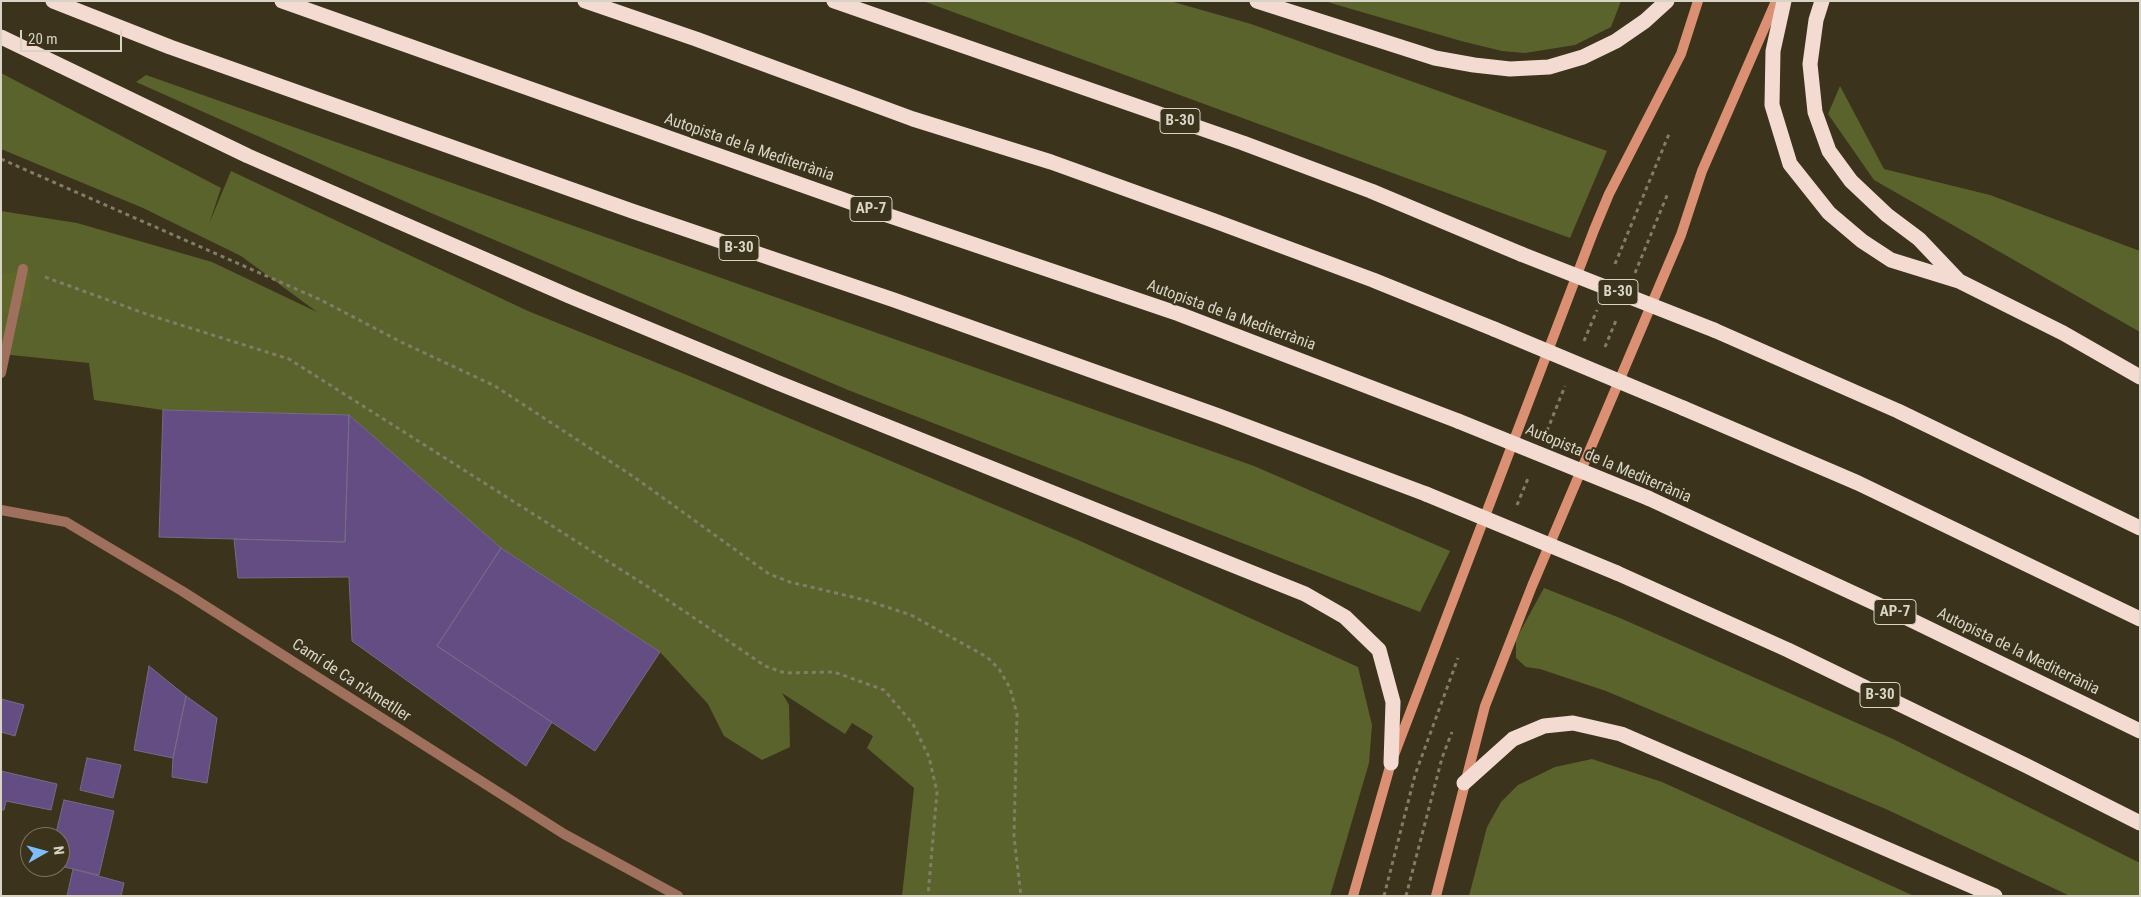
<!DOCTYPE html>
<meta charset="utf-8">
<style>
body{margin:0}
#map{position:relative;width:2141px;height:897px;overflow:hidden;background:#3b331b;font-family:"Roboto Condensed",sans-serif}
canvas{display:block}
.frame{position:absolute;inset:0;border:2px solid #d8d4c6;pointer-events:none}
.north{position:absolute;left:20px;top:827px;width:50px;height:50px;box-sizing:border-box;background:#3b331b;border:1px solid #7a735f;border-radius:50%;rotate:83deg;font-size:14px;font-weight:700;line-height:20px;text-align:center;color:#d8d4c6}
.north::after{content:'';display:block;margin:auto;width:18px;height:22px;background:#7ebdf9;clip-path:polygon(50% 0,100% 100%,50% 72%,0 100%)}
.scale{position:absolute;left:20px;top:30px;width:102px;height:22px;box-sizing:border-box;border:2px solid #d8d4c6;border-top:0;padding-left:6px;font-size:15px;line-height:18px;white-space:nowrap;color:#d8d4c6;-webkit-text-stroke:4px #3b331b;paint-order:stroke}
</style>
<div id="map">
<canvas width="2141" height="897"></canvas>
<div class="frame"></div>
<div class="north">N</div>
<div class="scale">20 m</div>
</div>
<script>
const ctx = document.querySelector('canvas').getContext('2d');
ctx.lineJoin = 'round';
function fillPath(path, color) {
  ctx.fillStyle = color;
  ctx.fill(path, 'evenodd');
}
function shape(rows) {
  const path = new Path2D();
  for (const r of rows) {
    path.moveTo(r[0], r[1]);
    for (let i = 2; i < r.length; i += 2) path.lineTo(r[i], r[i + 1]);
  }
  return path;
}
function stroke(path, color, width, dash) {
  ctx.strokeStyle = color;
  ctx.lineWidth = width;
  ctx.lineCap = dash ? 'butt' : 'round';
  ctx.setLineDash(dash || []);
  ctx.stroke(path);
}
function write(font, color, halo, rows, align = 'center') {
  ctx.font = font + ' "Roboto Condensed",sans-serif';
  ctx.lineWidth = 4;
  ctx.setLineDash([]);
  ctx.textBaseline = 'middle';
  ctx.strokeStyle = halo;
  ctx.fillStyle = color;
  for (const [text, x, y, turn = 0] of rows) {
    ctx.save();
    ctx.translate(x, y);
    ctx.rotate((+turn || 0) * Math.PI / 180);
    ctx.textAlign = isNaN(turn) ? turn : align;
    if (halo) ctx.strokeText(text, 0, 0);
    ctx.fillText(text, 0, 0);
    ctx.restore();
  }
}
fillPath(shape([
 [923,1,1170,1,1251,24,1607,151,1570,238],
 [1324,1,1621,1,1611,27,1575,45,1525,53,1502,51,1461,41],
 [1,73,221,188,209,224,231,171,528,311,687,375,1078,540,1358,667,1372,725,1369,763,1330,896,902,896,914,788,867,748,873,736,852,723,845,734,782,693,789,705,790,747,762,760,724,736,708,704,660,652,501,548,349,415,163,410,94,400,89,363,1,354,1,211,77,223,212,262,317,312,241,256,143,208,1,149],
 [146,75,1254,466,1450,551,1420,612,848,390,431,213,136,82],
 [1840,86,1884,169,1990,195,2140,251,2140,332,1874,180,1828,114],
 [1544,588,1620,618,1893,739,2140,863,2140,896,2070,896,1888,810,1606,691,1540,669,1526,667,1516,658,1516,639],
 [1592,759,1662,782,1914,896,1469,896,1487,827,1501,802,1518,785,1555,767]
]), '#5b632c');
fillPath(shape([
 [30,271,31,301,11,312,1,314,1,274]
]), '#5e6729');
const building = shape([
 [163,410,349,415,345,542,159,537,163,410],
 [349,415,501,548,437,646,552,722,526,766,352,641,349,577,238,578,234,539,345,542,349,415],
 [501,548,660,652,595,751,437,646,501,548],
 [149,666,186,696,173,758,134,750,149,666],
 [186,696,217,718,207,783,172,777,173,758,186,696],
 [1,699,24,705,15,736,1,732,1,699],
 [87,758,121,765,113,798,80,790,87,758],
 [1,771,57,784,51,810,6,801,4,810,1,810,1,771],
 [64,800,114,811,99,875,60,866,60,837,55,837,64,800],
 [73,869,124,883,121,896,67,896,73,869]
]);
fillPath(building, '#634d82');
stroke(building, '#756c85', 1);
stroke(shape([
 [1,159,321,300,401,342,495,386,634,477,769,574,790,582,865,600,911,615,987,657,999,669,1010,688,1017,714,1014,837,1021,896],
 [1615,264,1669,134],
 [1635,273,1668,193],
 [45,277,149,315,289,359,653,590,765,666,785,673,834,672,884,690,913,724,929,757,937,792,928,896],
 [1584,341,1597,310],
 [1605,347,1617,318],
 [1547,431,1565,386],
 [1517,505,1529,476],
 [1384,896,1415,775,1458,658],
 [1406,896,1442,758,1452,732]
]), '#827c68', 3, [4, 4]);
stroke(shape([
 [1,373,23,269]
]), '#9f705d', 10);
stroke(shape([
 [1,510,66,522,182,591,564,834,678,896]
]), '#9f705d', 10);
stroke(shape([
 [1353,896,1391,763,1594,230,1609,194,1681,54,1698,1],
 [1436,896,1485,706,1532,586,1681,235,1702,171,1776,1]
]), '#db9073', 10);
stroke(shape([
 [53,1,170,47,632,211,894,300,1219,416,1426,494],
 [282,1,881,213,1179,314,1458,421],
 [585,1,696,39,913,119,1051,162,1212,220,1373,280,1494,329],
 [834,1,1243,143,1371,191,1521,254],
 [1257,1,1435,58,1474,65,1510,69,1549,67,1583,57,1616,41,1645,21,1667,1],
 [1784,1,1773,51,1772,105,1790,164,1829,213,1862,241,1891,260,1959,281,2063,333,2140,377],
 [1822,1,1816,20,1810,64,1815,112,1829,151,1851,181,1887,215,1919,239,1958,280],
 [1,37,248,156,569,296,776,382,1305,594,1345,617,1379,650,1393,702,1391,763],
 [1714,330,1898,411,2140,528],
 [1683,408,1858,483,2140,619],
 [1648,498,1909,619,2140,731],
 [1617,573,1788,650,2025,765,2140,823],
 [1464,783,1513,739,1544,726,1573,723,1621,734,1995,896]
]), '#f3dbd2', 15);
stroke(shape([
 [1521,254,1714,330],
 [1494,329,1683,408],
 [1458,421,1648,498],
 [1426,494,1617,573]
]), '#f3dbd2', 15);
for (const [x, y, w] of [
 [1180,121,40],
 [871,209,42],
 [739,248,40],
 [1618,292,40],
 [1895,612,42],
 [1880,695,40]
]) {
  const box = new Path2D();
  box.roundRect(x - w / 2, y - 12.5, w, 25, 4);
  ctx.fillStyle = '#3b331b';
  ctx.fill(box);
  stroke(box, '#d8d4c6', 1);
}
write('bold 15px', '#d8d4c6', null, [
 ["B-30",1180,121],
 ["AP-7",871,209],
 ["B-30",739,248],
 ["B-30",1618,292],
 ["AP-7",1895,612],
 ["B-30",1880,695]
]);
write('16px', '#d8d4c6', '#3b331b', [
 ["Autopista de la Mediterrània",749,148,19],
 ["Autopista de la Mediterrània",1231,316,20],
 ["Autopista de la Mediterrània",1608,464,23],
 ["Autopista de la Mediterrània",2018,652,26],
 ["Camí de Ca n'Ametller",351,681,33]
]);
</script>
